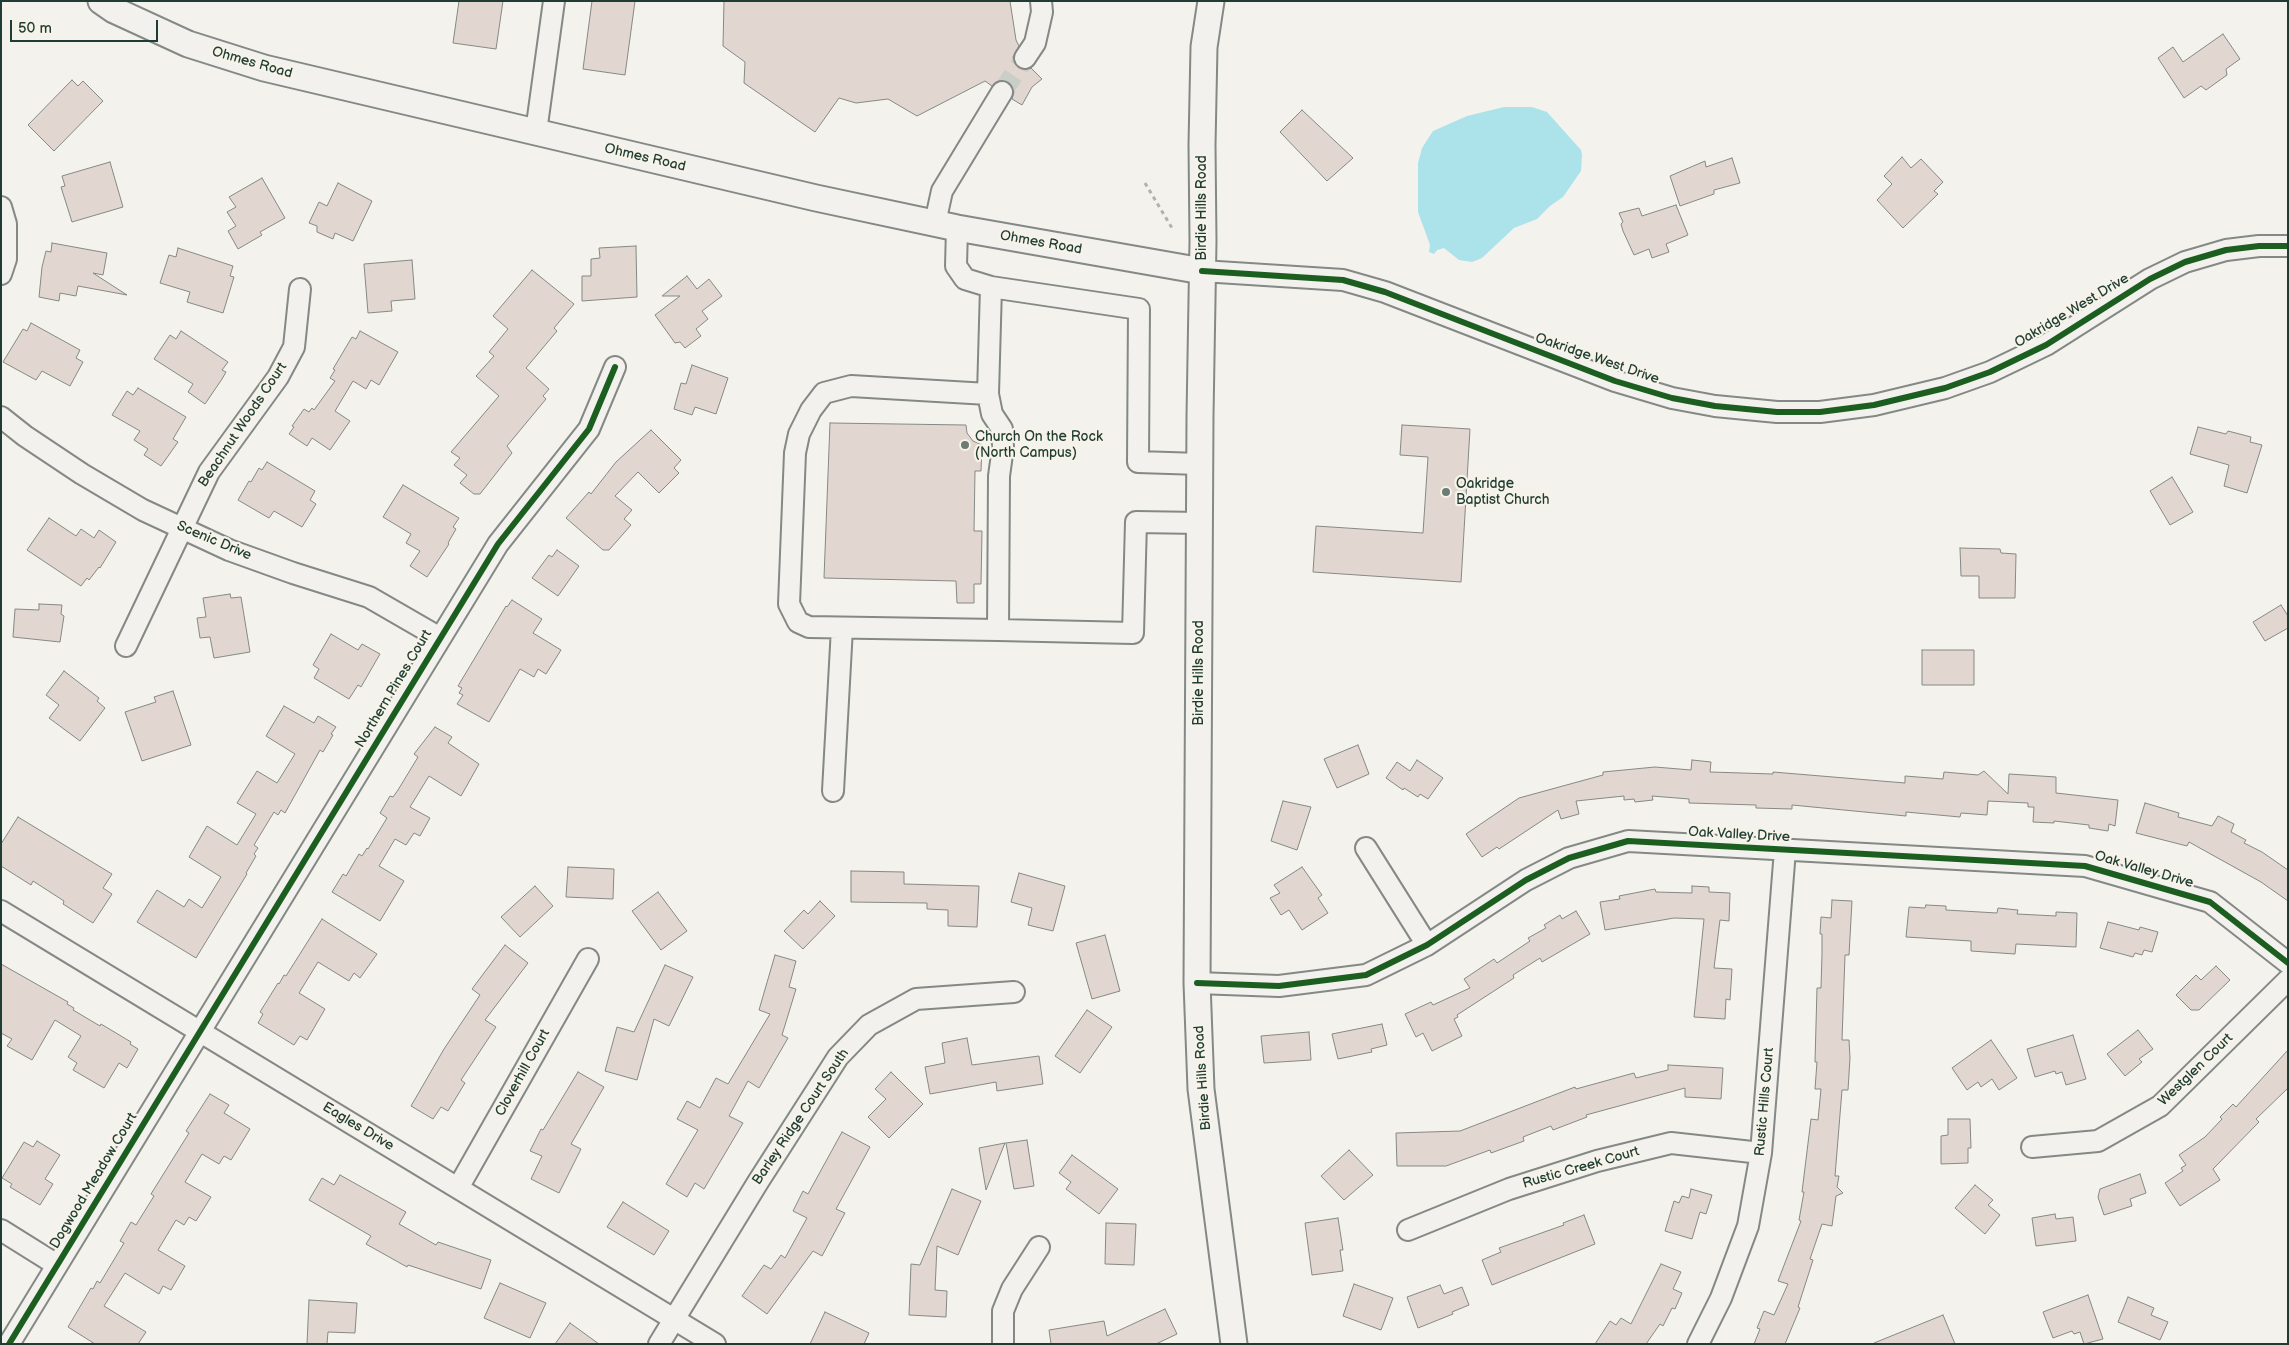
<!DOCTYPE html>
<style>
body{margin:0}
#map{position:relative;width:2289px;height:1345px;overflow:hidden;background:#f4f2ec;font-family:"Balsamiq Sans",sans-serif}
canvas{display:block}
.frame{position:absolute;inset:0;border:2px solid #1f3d34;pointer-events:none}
.scale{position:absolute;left:10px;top:20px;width:148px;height:22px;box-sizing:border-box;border:2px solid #1f3d34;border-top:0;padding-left:6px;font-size:15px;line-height:18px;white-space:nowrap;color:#1f3d34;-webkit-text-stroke:4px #f7f3e8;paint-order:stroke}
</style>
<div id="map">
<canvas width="2289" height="1345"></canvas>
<div class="frame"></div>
<div class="scale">50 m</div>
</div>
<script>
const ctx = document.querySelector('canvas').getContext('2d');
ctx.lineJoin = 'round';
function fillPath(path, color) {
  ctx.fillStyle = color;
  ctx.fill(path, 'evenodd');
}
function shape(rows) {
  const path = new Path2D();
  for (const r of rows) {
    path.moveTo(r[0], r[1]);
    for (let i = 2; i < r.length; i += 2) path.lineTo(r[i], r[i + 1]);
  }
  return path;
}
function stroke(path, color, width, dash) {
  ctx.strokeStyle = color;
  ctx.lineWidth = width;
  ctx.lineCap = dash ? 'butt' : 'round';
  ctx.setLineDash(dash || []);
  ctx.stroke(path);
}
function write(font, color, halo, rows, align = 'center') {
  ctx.font = font + ' "Balsamiq Sans",sans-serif';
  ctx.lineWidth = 4.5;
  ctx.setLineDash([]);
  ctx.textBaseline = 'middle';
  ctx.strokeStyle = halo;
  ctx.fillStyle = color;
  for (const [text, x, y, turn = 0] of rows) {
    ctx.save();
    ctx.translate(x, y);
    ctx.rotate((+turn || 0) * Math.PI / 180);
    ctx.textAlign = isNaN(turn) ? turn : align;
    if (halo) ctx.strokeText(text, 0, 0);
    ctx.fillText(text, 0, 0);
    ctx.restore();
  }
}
fillPath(shape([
 [1504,107,1532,107,1547,112,1581,150,1582,155,1581,171,1563,197,1550,206,1537,219,1514,228,1482,258,1472,262,1459,260,1444,248,1437,250,1434,254,1429,252,1430,245,1418,212,1418,163,1422,148,1433,131,1467,116]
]), '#ace3eb');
const building = shape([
 [459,1,503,1,496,49,453,43,459,1],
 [592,1,635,1,625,75,583,69,592,1],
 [724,1,1010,1,1016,40,1019,46,1013,57,1014,63,1024,70,1031,68,1042,79,1032,87,1022,105,1012,99,1014,92,1009,82,1002,80,992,86,985,81,917,116,888,99,856,103,839,98,815,132,744,83,745,62,723,46,724,1],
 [2223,34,2240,59,2226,69,2227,75,2206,90,2201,86,2184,98,2158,58,2173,47,2183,62,2223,34],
 [72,80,78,86,83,81,103,101,54,151,28,125,72,80],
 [1302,110,1353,158,1327,181,1280,132,1302,110],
 [1902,157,1911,168,1921,159,1943,182,1934,191,1938,194,1903,228,1877,200,1892,184,1884,176,1902,157],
 [1732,158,1740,183,1714,190,1714,194,1680,206,1670,176,1705,161,1706,167,1732,158],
 [110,162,123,207,72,222,61,187,65,186,62,176,110,162],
 [262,178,285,218,260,232,262,235,238,249,228,231,236,226,227,212,236,207,229,197,262,178],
 [338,183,372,201,353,241,335,233,333,239,317,232,317,226,309,223,319,202,327,206,338,183],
 [1676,205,1688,235,1666,244,1669,252,1652,258,1649,249,1634,255,1623,231,1621,224,1623,222,1619,213,1639,208,1642,216,1676,205],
 [52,243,107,253,103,275,93,273,127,295,78,286,76,296,60,293,59,301,39,297,42,267,46,251,51,252,52,243],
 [636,246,637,297,582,301,582,276,591,276,591,259,600,258,599,248,636,246],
 [178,248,233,266,230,276,234,277,223,313,187,302,190,292,160,283,169,255,176,257,178,248],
 [412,260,415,299,391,301,392,311,368,313,364,264,412,260],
 [532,270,574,304,554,328,557,331,526,368,549,389,543,396,546,399,507,446,512,453,480,494,474,494,460,483,467,475,454,465,460,458,451,452,499,396,476,376,494,356,489,352,508,329,493,316,532,270],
 [687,276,697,289,709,279,722,296,702,311,708,319,696,329,701,336,685,348,680,342,675,343,655,315,680,296,662,296,687,276],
 [31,323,80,350,76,358,83,362,70,386,42,371,36,380,3,362,23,329,27,331,31,323],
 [181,331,228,362,222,370,226,372,222,379,205,404,188,392,193,384,154,359,170,335,176,339,181,331],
 [360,331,398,352,379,385,371,380,366,389,353,381,335,411,350,421,330,450,312,438,307,446,289,434,294,427,292,426,304,409,309,412,312,408,314,410,335,381,330,378,335,370,333,369,352,337,356,339,360,331],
 [692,365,728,378,716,414,695,407,692,415,674,409,681,383,686,384,692,365],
 [138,388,186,417,173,439,178,442,161,466,144,455,148,449,134,440,140,431,112,415,127,391,133,395,138,388],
 [830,423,966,425,967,433,973,441,982,445,981,471,975,471,974,531,982,531,981,584,974,584,974,603,957,603,956,581,824,578,830,423],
 [1402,425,1470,429,1461,582,1313,572,1316,526,1423,533,1428,457,1400,455,1402,425],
 [2198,427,2226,434,2228,431,2251,437,2250,442,2262,445,2247,493,2224,486,2229,465,2190,454,2198,427],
 [651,430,681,460,674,468,679,473,659,493,638,472,615,496,632,510,624,519,631,525,609,550,603,550,566,518,589,492,591,494,616,462,651,430],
 [267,462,315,491,310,500,316,504,302,527,274,511,269,518,238,500,249,481,251,482,259,468,262,470,267,462],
 [2172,477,2193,512,2170,525,2150,491,2172,477],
 [403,485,459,518,453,527,456,529,448,543,449,544,427,577,410,566,420,551,406,543,411,534,383,517,403,485],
 [49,518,76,536,81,529,94,538,99,530,116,542,100,568,99,567,89,580,87,578,81,586,27,550,49,518],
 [1960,548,2000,549,2001,553,2016,554,2015,598,1979,598,1979,576,1961,576,1960,548],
 [557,550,579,566,558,596,532,578,549,555,552,557,557,550],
 [230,594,231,598,241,597,250,652,214,658,210,637,200,638,197,618,206,617,203,598,230,594],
 [512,600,542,619,533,633,561,650,546,674,538,669,534,677,520,669,489,722,457,704,463,695,459,693,462,688,458,686,506,606,507,607,512,600],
 [39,604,62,605,61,614,64,616,60,642,13,637,15,609,39,610,39,604],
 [2281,605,2288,616,2288,628,2265,641,2253,622,2281,605],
 [331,634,358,650,362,644,380,654,361,687,358,685,349,699,314,678,319,669,313,665,331,634],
 [1922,650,1974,650,1974,685,1922,685,1922,650],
 [64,671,99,698,97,701,105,708,80,741,49,718,59,705,46,695,64,671],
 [173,691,191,745,142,761,125,712,156,702,154,697,173,691],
 [284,706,314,723,318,716,336,727,331,734,333,735,323,752,320,750,285,813,281,810,278,815,274,812,254,845,258,848,254,854,256,856,246,873,247,874,196,958,137,922,157,890,184,907,189,899,202,908,221,877,189,857,207,826,237,845,256,814,237,803,257,771,277,783,295,754,266,736,284,706],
 [435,727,452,737,448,743,479,764,461,796,429,776,410,807,430,818,420,836,414,833,406,845,395,839,379,866,404,881,380,921,332,892,343,874,346,876,359,854,362,856,367,848,368,849,387,818,380,813,390,796,393,797,398,790,418,757,414,754,435,727],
 [1358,745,1369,774,1337,788,1324,759,1358,745],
 [1417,760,1443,778,1428,799,1420,794,1418,797,1404,788,1403,790,1386,778,1397,762,1410,771,1417,760],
 [1692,760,1711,762,1710,772,1773,774,1773,772,1905,783,1905,776,1943,779,1944,772,1978,775,1984,771,2008,794,2009,774,2056,777,2056,793,2118,800,2115,826,2109,824,2108,831,2089,828,2089,825,2054,821,2054,823,2033,822,2034,807,2028,807,2028,803,1988,801,1987,815,1961,813,1960,817,1906,812,1906,816,1792,805,1792,809,1756,808,1756,805,1689,803,1689,799,1652,796,1653,800,1635,802,1634,799,1624,800,1624,796,1576,801,1579,814,1561,819,1558,810,1499,849,1497,847,1482,857,1466,834,1519,798,1603,775,1603,772,1655,767,1691,770,1692,760],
 [1283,801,1311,807,1297,850,1271,841,1283,801],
 [2145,803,2179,813,2178,817,2212,826,2218,816,2234,824,2231,832,2246,840,2244,843,2262,852,2288,870,2288,901,2261,882,2189,842,2187,846,2136,833,2145,803],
 [18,817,112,874,103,888,112,894,93,923,63,904,64,901,33,881,31,885,1,866,1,844,18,817],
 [568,867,614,869,613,899,566,897,568,867],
 [1302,867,1322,895,1318,898,1328,913,1302,930,1289,910,1281,915,1270,898,1280,893,1274,885,1302,867],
 [851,871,904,872,904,884,979,886,977,927,948,926,948,910,927,909,927,903,851,902,851,871],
 [1019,873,1065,886,1053,931,1028,925,1032,908,1011,902,1019,873],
 [535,886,553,906,520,937,501,917,535,886],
 [1692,886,1709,887,1709,892,1730,893,1729,921,1720,920,1714,968,1732,969,1730,1000,1726,999,1725,1019,1694,1017,1704,919,1674,918,1605,930,1600,902,1620,899,1619,896,1655,889,1656,892,1692,893,1692,886],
 [658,892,687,931,661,950,632,911,658,892],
 [1832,900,1852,901,1849,955,1845,955,1842,1040,1849,1040,1850,1058,1848,1090,1842,1090,1835,1176,1839,1176,1837,1187,1843,1193,1836,1196,1832,1226,1822,1224,1810,1259,1813,1260,1798,1307,1800,1308,1785,1344,1754,1344,1760,1329,1757,1328,1764,1311,1774,1315,1788,1284,1778,1281,1801,1221,1799,1220,1804,1192,1802,1192,1810,1127,1811,1119,1818,1120,1821,1089,1815,1089,1817,1062,1815,1062,1817,988,1821,988,1822,954,1822,934,1820,934,1821,917,1831,918,1832,900],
 [820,901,835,916,803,949,784,931,804,910,808,914,820,901],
 [1926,905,1946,906,1946,910,1997,913,1998,908,2018,910,2017,914,2056,916,2056,912,2077,913,2076,947,2016,944,2015,954,1971,951,1971,941,1906,937,1909,907,1925,908,1926,905],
 [1576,911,1590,934,1542,962,1540,958,1513,975,1514,978,1457,1015,1458,1017,1454,1019,1462,1036,1432,1051,1423,1033,1416,1037,1405,1014,1431,1002,1433,1005,1470,988,1464,979,1494,959,1497,963,1530,941,1528,938,1546,928,1544,925,1560,915,1562,919,1576,911],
 [322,919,377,954,360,978,354,973,349,981,318,962,299,993,325,1009,307,1040,300,1036,294,1045,258,1023,263,1014,260,1012,278,983,279,984,284,975,286,976,322,919],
 [2108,922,2139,930,2140,927,2158,932,2152,952,2144,950,2142,955,2135,953,2133,957,2100,948,2108,922],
 [1105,935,1120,991,1092,999,1076,943,1105,935],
 [505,945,528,963,485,1020,496,1027,461,1080,465,1083,448,1111,441,1107,433,1119,411,1106,444,1049,480,995,472,989,505,945],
 [775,955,796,961,789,987,796,989,782,1035,788,1038,759,1088,748,1081,729,1116,743,1123,704,1189,695,1183,687,1197,666,1184,698,1130,677,1119,687,1101,700,1108,716,1078,728,1084,770,1014,759,1010,775,955],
 [1,964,68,1002,67,1004,74,1008,73,1010,100,1026,101,1024,131,1042,130,1044,138,1049,127,1068,119,1063,104,1088,73,1070,77,1063,68,1057,81,1036,55,1020,32,1060,7,1046,12,1039,1,1033,1,964],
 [665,965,693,977,669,1026,654,1019,637,1080,605,1071,617,1027,634,1032,665,965],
 [2216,966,2230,980,2199,1010,2191,1010,2176,995,2196,975,2201,980,2216,966],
 [1087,1010,1112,1027,1080,1073,1055,1056,1087,1010],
 [1382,1024,1387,1045,1371,1049,1372,1052,1338,1059,1332,1034,1382,1024],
 [2138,1030,2153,1049,2139,1059,2142,1062,2125,1076,2107,1054,2138,1030],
 [1309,1032,1311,1060,1264,1063,1261,1036,1309,1032],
 [2073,1035,2086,1079,2066,1085,2062,1072,2056,1074,2055,1071,2035,1077,2027,1049,2073,1035],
 [967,1038,972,1065,1039,1056,1043,1084,997,1091,996,1082,930,1094,925,1067,945,1063,942,1043,967,1038],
 [1991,1040,2017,1078,1999,1090,1992,1079,1981,1087,1978,1082,1967,1090,1952,1068,1991,1040],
 [2288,1050,2288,1088,2256,1119,2259,1122,2213,1169,2220,1180,2180,1206,2165,1183,2183,1171,2181,1168,2186,1165,2179,1155,2205,1137,2222,1119,2220,1117,2233,1104,2236,1107,2288,1050],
 [1668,1065,1723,1068,1721,1099,1685,1097,1685,1088,1586,1115,1587,1117,1553,1130,1551,1126,1523,1137,1524,1141,1491,1153,1490,1150,1446,1166,1397,1166,1396,1133,1460,1131,1575,1087,1576,1089,1634,1073,1636,1078,1668,1070,1668,1065],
 [578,1072,604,1087,571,1144,581,1149,559,1193,531,1179,542,1156,530,1151,541,1129,543,1130,578,1072],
 [891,1072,923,1104,889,1138,868,1117,886,1099,875,1089,891,1072],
 [210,1094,229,1105,224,1113,250,1129,231,1160,224,1156,219,1164,202,1154,185,1182,211,1197,196,1221,189,1217,184,1225,176,1220,158,1250,185,1266,171,1290,163,1286,159,1294,125,1273,104,1306,146,1332,138,1344,95,1344,68,1327,91,1288,93,1289,97,1281,100,1283,124,1243,120,1241,131,1222,136,1225,154,1196,151,1194,189,1133,186,1131,210,1094],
 [1948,1119,1970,1119,1971,1148,1968,1148,1968,1163,1941,1164,1941,1136,1948,1135,1948,1119],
 [842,1132,870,1147,836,1209,845,1213,822,1256,813,1251,767,1314,742,1296,764,1265,771,1269,781,1255,785,1258,807,1218,793,1211,803,1191,808,1194,842,1132],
 [1027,1140,1034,1186,1014,1189,1006,1143,1027,1140],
 [37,1141,60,1155,45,1179,53,1184,40,1205,10,1187,12,1184,2,1178,24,1142,33,1147,37,1141],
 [1005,1143,986,1190,979,1148,1005,1143],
 [1349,1150,1373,1175,1344,1200,1321,1176,1349,1150],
 [1072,1155,1118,1189,1099,1214,1066,1189,1071,1182,1059,1173,1072,1155],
 [2140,1174,2146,1193,2130,1199,2132,1206,2104,1215,2098,1197,2100,1189,2140,1174],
 [340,1175,406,1212,399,1224,436,1245,438,1242,491,1260,481,1289,408,1265,407,1267,366,1244,371,1236,309,1200,322,1178,334,1185,340,1175],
 [1975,1185,1993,1200,1988,1205,2000,1215,1985,1234,1955,1208,1975,1185],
 [952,1189,981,1201,958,1255,937,1246,935,1290,947,1291,946,1317,909,1315,911,1264,920,1265,952,1189],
 [1691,1189,1712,1195,1706,1214,1700,1212,1692,1239,1665,1231,1674,1201,1679,1203,1682,1196,1689,1198,1691,1189],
 [623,1202,669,1231,654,1255,607,1227,623,1202],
 [2055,1214,2056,1219,2073,1217,2076,1241,2036,1246,2032,1218,2055,1214],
 [1584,1215,1595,1244,1492,1285,1482,1260,1501,1252,1499,1248,1564,1225,1563,1223,1584,1215],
 [1338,1218,1343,1250,1340,1250,1343,1271,1312,1275,1305,1223,1338,1218],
 [1106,1223,1136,1224,1134,1265,1105,1264,1106,1223],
 [1661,1264,1681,1272,1673,1289,1682,1293,1675,1309,1672,1308,1663,1326,1660,1324,1646,1344,1595,1344,1610,1321,1616,1325,1621,1318,1631,1324,1661,1264],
 [500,1283,546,1303,530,1338,484,1318,500,1283],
 [1354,1284,1393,1298,1381,1330,1343,1316,1354,1284],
 [1440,1285,1444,1294,1462,1287,1469,1305,1452,1312,1453,1314,1418,1328,1407,1297,1440,1285],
 [2088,1295,2103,1339,2084,1344,2080,1332,2074,1334,2072,1331,2053,1338,2043,1312,2088,1295],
 [2128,1297,2154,1308,2151,1315,2168,1322,2160,1340,2118,1322,2128,1297],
 [309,1300,357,1303,355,1333,328,1332,327,1344,307,1344,309,1300],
 [1165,1309,1177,1334,1156,1344,1051,1344,1049,1330,1104,1321,1107,1336,1165,1309],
 [825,1312,869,1333,864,1344,810,1344,825,1312],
 [1943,1315,1955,1344,1874,1344,1874,1343,1943,1315],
 [570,1323,599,1344,555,1344,570,1323]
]);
fillPath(building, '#e2d6d0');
stroke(building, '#848985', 1);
stroke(shape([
 [1002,92,1025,58]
]), '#c9cec7', 20, [20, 10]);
const minor = shape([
 [1025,58,1035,43,1042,12,1041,1],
 [536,132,554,1],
 [1,207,6,224,6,259,1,274],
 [935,223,942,191,1002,92],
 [957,228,956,266,965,279,991,287,1139,309,1138,462,1200,464],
 [1202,271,1343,280,1385,292,1615,381,1672,398,1715,406,1777,412,1820,412,1874,405,1945,388,1990,372,2046,345,2150,279,2185,262,2226,250,2259,246,2288,246],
 [991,287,988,394,992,414,1002,429,1003,447,999,476,998,630,1133,633,1136,522,1200,523],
 [988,394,851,386,824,393,811,410,799,434,795,453,789,604,798,622,809,627,998,630],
 [1,417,25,436,82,474,143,510,229,550,293,573,369,597,440,638],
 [126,646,209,472,278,377,294,347,300,289],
 [833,791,842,628],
 [1366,848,1427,945],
 [1,911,715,1344],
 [1197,983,1279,986,1366,975,1427,945,1526,880,1569,858,1628,841,2085,866,2210,902,2288,963],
 [2032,1147,2098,1141,2160,1106,2288,980],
 [458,1188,588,959],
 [1,1230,57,1265],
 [1408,1230,1509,1189,1597,1161,1671,1143,1761,1153],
 [9,1344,498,544,589,429,615,367],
 [659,1344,758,1182,838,1057,869,1025,916,999,1014,992],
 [1003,1344,1003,1311,1012,1289,1039,1247],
 [1698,1344,1721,1298,1748,1226,1761,1153,1785,850]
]);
const major = shape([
 [101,1,114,10,188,44,264,68,816,198,957,228,1202,271],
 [1211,1,1204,47,1202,145,1203,241,1200,416,1197,983,1201,1089,1234,1344]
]);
stroke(minor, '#848985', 24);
stroke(major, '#848985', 29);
stroke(shape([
 [1145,183,1172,228]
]), '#b0b2ae', 3, [4, 4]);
stroke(minor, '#f2f1ed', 20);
stroke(major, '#f2f1ed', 25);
stroke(shape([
 [1202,271,1343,280,1385,292,1615,381,1672,398,1715,406,1777,412,1820,412,1874,405,1945,388,1990,372,2046,345,2150,279,2185,262,2226,250,2259,246,2288,246],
 [1197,983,1279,986,1366,975,1427,945,1526,880,1569,858,1628,841,2085,866,2210,902,2288,963],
 [9,1344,498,544,589,429,615,367]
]), '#1b5e20', 6);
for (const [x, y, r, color] of [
 [965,445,5,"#6a7c74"],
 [1446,492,5,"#6a7c74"]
]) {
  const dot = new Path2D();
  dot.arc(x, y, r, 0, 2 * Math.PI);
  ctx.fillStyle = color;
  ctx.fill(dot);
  stroke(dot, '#f7f3e8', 2);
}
write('14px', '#1f3d34', '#f7f3e8', [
 ["Ohmes Road",252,63,16],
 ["Ohmes Road",645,158,13],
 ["Birdie Hills Road",1202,208,-90],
 ["Ohmes Road",1041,243,10],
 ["Oakridge West Drive",2072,311,-31],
 ["Oakridge West Drive",1597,359,19],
 ["Beachnut Woods Court",243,425,-56],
 ["Scenic Drive",214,541,23],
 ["Birdie Hills Road",1199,673,-90],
 ["Northern Pines Court",394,689,-59],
 ["Oak Valley Drive",1739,835,3],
 ["Oak Valley Drive",2144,870,16],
 ["Westglen Court",2196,1070,-44],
 ["Cloverhill Court",523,1073,-61],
 ["Birdie Hills Road",1203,1078,-94],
 ["Rustic Hills Court",1765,1102,-85],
 ["Barley Ridge Court South",801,1117,-56],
 ["Eagles Drive",358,1127,31],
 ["Rustic Creek Court",1581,1168,-16],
 ["Dogwood Meadow Court",94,1181,-59]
]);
write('14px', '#1f3d34', '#f7f3e8', [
 ["Church On the Rock",975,437],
 ["(North Campus)",975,453],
 ["Oakridge",1456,484],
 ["Baptist Church",1456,500]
], 'left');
</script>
